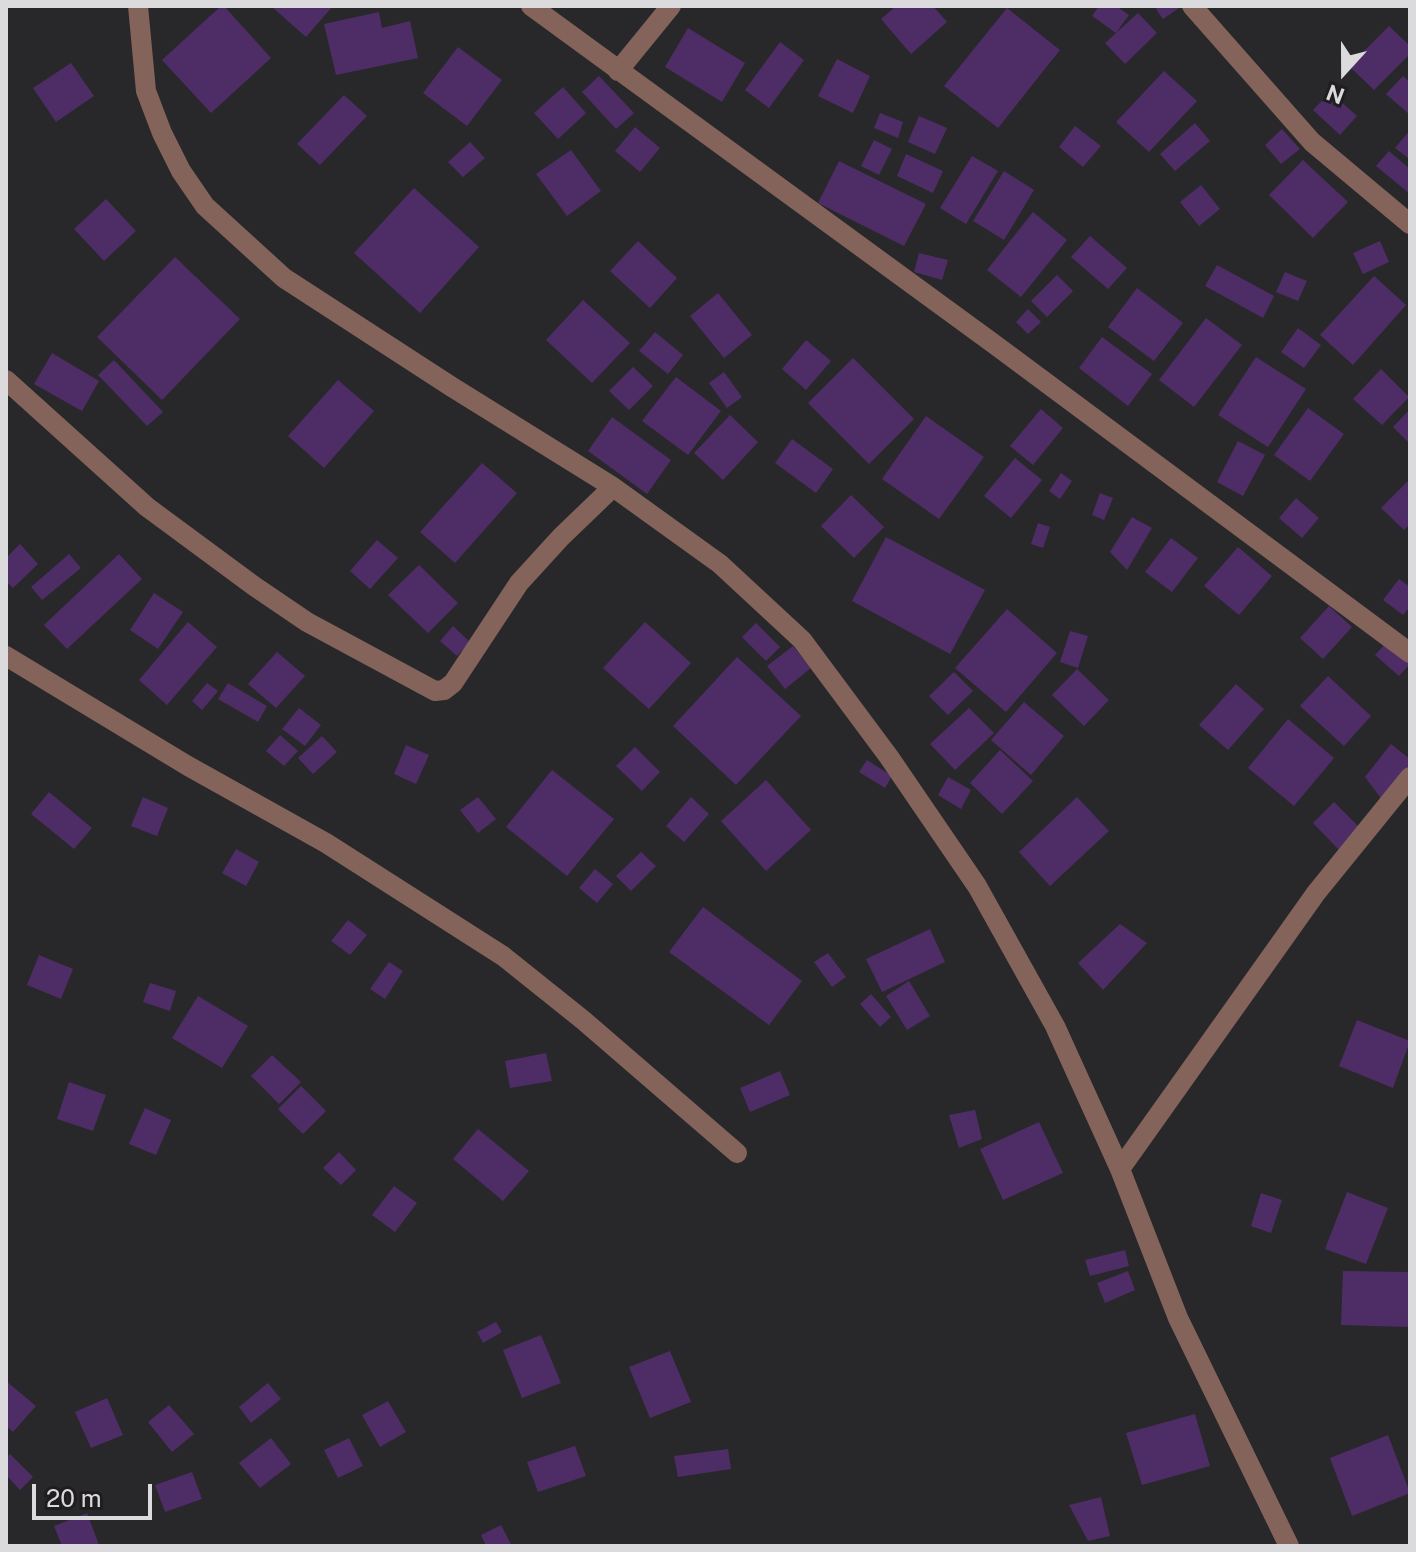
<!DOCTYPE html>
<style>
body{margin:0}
#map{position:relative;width:1416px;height:1552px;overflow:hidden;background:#28272a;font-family:"Public Sans",sans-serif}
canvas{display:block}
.frame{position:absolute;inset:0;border:8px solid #dbdadc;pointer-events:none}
.north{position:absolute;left:1304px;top:32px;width:80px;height:80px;-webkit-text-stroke:6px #1f1d20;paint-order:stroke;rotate:201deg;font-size:22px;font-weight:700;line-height:32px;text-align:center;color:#dbdadc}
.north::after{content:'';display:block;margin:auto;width:28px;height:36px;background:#dbdadc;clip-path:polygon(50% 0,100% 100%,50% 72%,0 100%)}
.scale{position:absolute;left:32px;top:1484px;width:120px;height:36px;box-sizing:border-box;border:4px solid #dbdadc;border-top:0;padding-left:10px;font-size:24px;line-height:28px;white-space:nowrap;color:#dbdadc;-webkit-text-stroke:6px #1f1d20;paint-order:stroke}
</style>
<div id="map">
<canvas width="1416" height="1552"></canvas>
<div class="frame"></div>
<div class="north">N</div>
<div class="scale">20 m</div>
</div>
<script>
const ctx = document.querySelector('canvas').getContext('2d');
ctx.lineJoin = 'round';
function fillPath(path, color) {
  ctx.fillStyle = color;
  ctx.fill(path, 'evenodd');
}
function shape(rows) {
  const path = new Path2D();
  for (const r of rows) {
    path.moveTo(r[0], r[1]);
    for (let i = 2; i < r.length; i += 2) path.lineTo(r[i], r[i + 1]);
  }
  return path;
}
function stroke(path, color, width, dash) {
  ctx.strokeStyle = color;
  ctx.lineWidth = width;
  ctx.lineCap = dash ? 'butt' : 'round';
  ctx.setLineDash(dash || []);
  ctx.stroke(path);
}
fillPath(shape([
 [221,6,224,6,271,58,211,113,162,60],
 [271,6,333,6,306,37],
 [896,6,933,6,947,22,911,54,881,19],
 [1099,6,1116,6,1129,15,1116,33,1092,16],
 [1160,6,1182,6,1163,19,1156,9],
 [1007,8,1060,50,998,128,944,86],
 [379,12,382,28,410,21,418,58,336,75,324,24],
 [1138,13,1157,33,1125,64,1105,43],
 [1389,26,1410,46,1410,54,1374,90,1349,66],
 [688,28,745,63,722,102,665,67],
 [780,42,804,60,769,108,745,90],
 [458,47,502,80,467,126,423,93],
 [837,59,870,76,853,113,818,96],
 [71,63,94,96,56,122,33,88],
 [1164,71,1197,101,1149,152,1116,122],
 [599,76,634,113,616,129,582,92],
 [1403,76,1410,82,1410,115,1386,94],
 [563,87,586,113,558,139,534,113],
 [1330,92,1357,116,1340,135,1313,110],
 [344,95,367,116,320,165,297,144],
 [880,113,903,122,898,138,874,128],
 [919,116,947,128,935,154,908,142],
 [1195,123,1210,141,1175,171,1160,154],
 [1075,126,1101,146,1083,167,1059,147],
 [635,127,660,148,640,172,615,151],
 [1282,129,1300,149,1281,164,1265,145],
 [1410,130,1410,156,1408,158,1395,148],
 [874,140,892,149,879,175,861,166],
 [470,142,485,158,463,177,448,162],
 [571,150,601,191,567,216,536,174],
 [1389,151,1410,169,1410,194,1376,166],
 [906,154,943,171,933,193,897,176],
 [972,156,998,171,966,224,940,208],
 [1303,160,1348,202,1313,238,1269,195],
 [839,161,926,204,904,246,818,203],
 [1004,171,1034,190,1004,240,973,221],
 [1201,185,1220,209,1199,226,1180,202],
 [414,188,479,247,420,313,354,253],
 [106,199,136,231,104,261,74,229],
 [1033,212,1067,240,1021,297,987,270],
 [1090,236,1127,268,1108,289,1071,257],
 [638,241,677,278,650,308,610,271],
 [1380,241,1389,262,1363,274,1353,253],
 [919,253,948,260,942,280,914,272],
 [175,257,240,319,162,400,97,337],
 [1217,265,1274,296,1263,318,1205,286],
 [1285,272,1307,281,1298,301,1276,292],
 [1057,275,1073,291,1047,317,1031,301],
 [1374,276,1406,305,1353,365,1320,335],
 [1137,288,1183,323,1154,361,1108,327],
 [718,293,752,335,724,358,690,316],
 [583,300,630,343,592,383,546,340],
 [1028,309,1041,322,1028,334,1016,322],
 [1206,318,1242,345,1194,407,1159,380],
 [1298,328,1321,345,1304,368,1281,352],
 [655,332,683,355,668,374,639,351],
 [1102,337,1152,374,1128,406,1079,368],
 [806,340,831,361,806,390,782,369],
 [52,353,99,381,82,411,34,384],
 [1256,357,1306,389,1268,447,1218,415],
 [853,358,914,419,869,464,808,403],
 [114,360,163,412,147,426,98,375],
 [633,367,653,386,629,410,609,391],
 [1381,369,1409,397,1382,425,1353,399],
 [724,372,742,397,727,408,709,383],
 [676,377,721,411,688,455,642,421],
 [338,380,374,411,324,468,288,436],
 [1308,408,1344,434,1310,481,1274,455],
 [1041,409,1063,428,1033,465,1010,446],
 [1410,409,1410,444,1393,427],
 [730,415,758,442,723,480,694,453],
 [926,416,984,457,939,519,882,479],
 [612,417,671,460,647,494,588,451],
 [792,439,833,469,816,493,775,463],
 [1238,441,1265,455,1243,496,1217,482],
 [1015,458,1042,480,1011,518,984,496],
 [482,463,517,493,455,563,420,532],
 [1061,473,1072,481,1060,499,1049,491],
 [1410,479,1410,524,1404,530,1381,508],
 [1100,493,1113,498,1104,520,1092,515],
 [851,495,884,527,854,558,821,526],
 [1296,498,1319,518,1302,538,1279,518],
 [1132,517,1152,528,1127,570,1110,552],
 [1038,523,1050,527,1043,548,1031,544],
 [886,537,985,590,950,654,852,601],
 [1171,538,1198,558,1172,592,1145,572],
 [377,540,398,558,370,589,350,571],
 [20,544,38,564,13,588,6,581,6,558],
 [1238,547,1272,576,1239,615,1204,586],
 [69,554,81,568,42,600,31,587],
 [119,554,142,579,67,649,44,625],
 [419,565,458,603,428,633,388,595],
 [1399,579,1410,587,1410,607,1403,615,1383,600],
 [154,593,183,612,158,649,130,630],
 [1329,606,1352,627,1323,659,1300,638],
 [1007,609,1057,653,1006,712,955,668],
 [188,622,217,647,167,705,139,680],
 [645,622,691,663,649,709,603,668],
 [756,623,780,647,766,661,742,637],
 [453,626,470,642,457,656,440,641],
 [1070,631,1088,636,1078,668,1060,662],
 [1395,633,1410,646,1410,664,1399,676,1375,655],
 [793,646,811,668,785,689,767,666],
 [277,652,305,676,276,708,248,684],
 [737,657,801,716,736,785,673,726],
 [1077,669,1109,700,1084,726,1052,695],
 [954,672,973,691,948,715,929,696],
 [1328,676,1371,716,1344,746,1300,706],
 [207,683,218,691,202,710,192,701],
 [228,683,267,706,258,722,218,699],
 [1236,684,1264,709,1228,750,1199,725],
 [1024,702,1064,736,1031,775,991,740],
 [299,708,321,725,305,746,282,729],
 [969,708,994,733,955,770,930,744],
 [1288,719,1334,758,1294,806,1248,768],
 [280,735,298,751,284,766,266,751],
 [322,736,337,752,313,774,298,758],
 [1391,744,1410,759,1410,767,1383,801,1365,777],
 [406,745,429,755,416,784,394,774],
 [635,747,660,772,642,791,616,766],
 [1000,750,1033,781,1002,814,970,783],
 [867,760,892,776,885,788,859,772],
 [552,770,614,819,567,876,506,827],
 [948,777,971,790,961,809,938,795],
 [766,780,811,830,766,871,721,821],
 [49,792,92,828,74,849,31,814],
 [143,797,168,808,157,836,131,826],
 [478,797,496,819,478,833,460,810],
 [691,797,709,814,684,842,666,826],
 [1077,797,1109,831,1050,886,1019,852],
 [1334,802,1361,829,1339,850,1313,823],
 [236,849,259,862,246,886,222,873],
 [641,852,656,866,631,891,616,876],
 [595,869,613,884,597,903,579,888],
 [703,907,802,981,769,1025,669,952],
 [348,920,367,935,350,955,331,941],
 [1120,924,1147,943,1103,990,1078,963],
 [930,929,945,962,882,992,866,959],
 [828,953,846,977,832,987,814,962],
 [39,955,73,969,61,999,27,985],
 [389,962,403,971,385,999,370,989],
 [909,981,930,1016,907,1030,886,996],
 [150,983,176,991,170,1011,143,1002],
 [871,994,891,1017,880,1027,860,1004],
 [198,996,248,1026,222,1068,172,1038],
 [1357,1020,1410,1041,1393,1088,1339,1066],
 [546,1053,552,1081,510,1088,505,1061],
 [272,1055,301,1082,279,1104,251,1076],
 [780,1071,790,1095,750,1112,740,1088],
 [69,1082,106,1095,93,1131,57,1119],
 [301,1086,326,1111,303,1134,278,1109],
 [145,1108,171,1120,156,1155,129,1144],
 [975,1110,982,1139,959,1148,949,1115],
 [1039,1122,1063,1173,1003,1200,980,1149],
 [478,1129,529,1171,503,1201,453,1159],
 [339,1152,356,1170,341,1185,323,1168],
 [394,1186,417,1203,395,1232,372,1215],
 [1347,1192,1388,1208,1366,1264,1325,1249],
 [1261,1193,1282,1200,1271,1233,1251,1226],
 [1125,1250,1129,1266,1090,1276,1085,1260],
 [1128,1271,1135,1290,1105,1303,1097,1283],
 [1343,1271,1410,1272,1410,1327,1341,1325],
 [496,1322,502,1332,483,1343,477,1332],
 [541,1335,561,1383,522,1398,503,1350],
 [670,1351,691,1402,650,1418,629,1367],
 [6,1381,36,1406,13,1432,6,1426],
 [268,1383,281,1399,251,1423,239,1407],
 [107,1398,123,1435,91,1448,75,1412],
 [388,1401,406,1432,380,1447,362,1415],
 [169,1405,194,1434,172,1452,148,1422],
 [1195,1414,1210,1466,1142,1485,1126,1433],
 [1388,1435,1410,1493,1352,1516,1330,1458],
 [271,1438,291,1464,260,1488,239,1463],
 [349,1438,363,1466,338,1478,324,1450],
 [575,1446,586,1476,538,1492,527,1462],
 [728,1449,731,1469,678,1477,674,1456],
 [10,1454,33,1477,20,1490,6,1475,6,1458],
 [192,1472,202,1499,165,1512,155,1485],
 [1101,1497,1110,1536,1088,1541,1069,1505],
 [87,1513,99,1545,62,1546,54,1526],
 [501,1525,512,1546,486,1546,481,1535]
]), '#4e2d67');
stroke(shape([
 [138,6,146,91,162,133,181,171,205,206,284,278,452,387,613,487,720,564,802,640,889,757,977,886,1055,1026,1120,1169,1178,1318,1289,1546],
 [531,6,994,344,1410,653],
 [1192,6,1312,142,1410,224],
 [618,71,671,6],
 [6,380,147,507,254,586,307,622,435,691,444,690,453,683,519,583,561,537,613,487],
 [6,656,188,766,326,843,503,956,583,1020,737,1153],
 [1120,1169,1316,893,1410,777]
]), '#84645a', 20);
</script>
